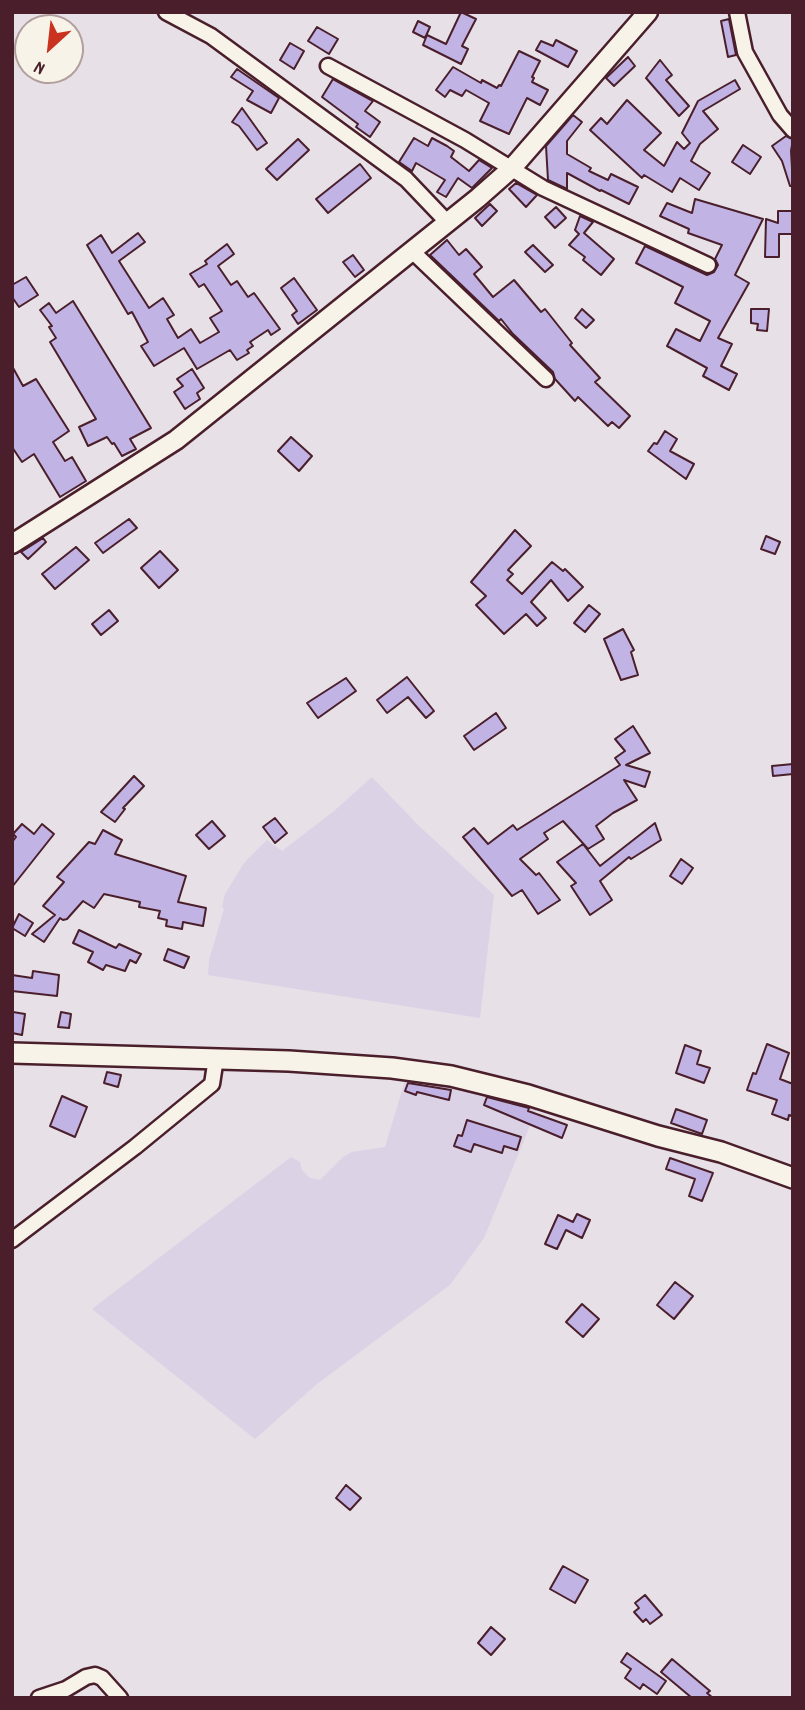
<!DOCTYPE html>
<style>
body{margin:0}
#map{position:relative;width:805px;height:1710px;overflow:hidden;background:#e7e0e7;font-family:Dekko,sans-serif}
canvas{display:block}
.frame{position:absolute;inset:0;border:14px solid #4a1f2b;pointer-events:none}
.north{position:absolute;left:14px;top:14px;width:70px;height:70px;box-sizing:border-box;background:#f7f3e8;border:2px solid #b29e9c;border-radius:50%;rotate:207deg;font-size:19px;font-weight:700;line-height:28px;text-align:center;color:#4a1f2b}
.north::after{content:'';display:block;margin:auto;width:24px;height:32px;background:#c8321e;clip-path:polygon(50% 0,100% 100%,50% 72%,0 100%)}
</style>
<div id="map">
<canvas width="805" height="1710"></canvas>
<div class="frame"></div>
<div class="north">N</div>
</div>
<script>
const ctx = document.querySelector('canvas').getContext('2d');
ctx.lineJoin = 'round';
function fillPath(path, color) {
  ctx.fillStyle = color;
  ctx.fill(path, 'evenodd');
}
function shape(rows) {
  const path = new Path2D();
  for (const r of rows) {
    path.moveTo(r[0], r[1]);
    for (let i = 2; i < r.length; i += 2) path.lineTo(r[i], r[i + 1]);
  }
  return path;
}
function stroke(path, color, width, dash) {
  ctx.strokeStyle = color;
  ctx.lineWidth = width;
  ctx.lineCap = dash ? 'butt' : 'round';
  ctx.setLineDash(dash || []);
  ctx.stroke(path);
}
fillPath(shape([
 [372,777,418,825,494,895,480,1018,208,975,209,960,224,909,222,907,225,894,244,863,267,840,282,851,334,811],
 [407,1074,538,1106,484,1238,450,1285,317,1384,255,1439,92,1309,291,1157,300,1162,302,1170,310,1178,320,1180,343,1157,352,1152,385,1147]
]), '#dcd2e6');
const building = shape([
 [461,12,476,19,462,46,468,49,461,64,423,45,427,35,446,44,461,12],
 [729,19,736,55,728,57,721,21,729,19],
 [418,21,430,27,425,38,413,32,418,21],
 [317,27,338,39,329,54,308,41,317,27],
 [556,40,577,51,568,67,536,50,541,41,553,46,556,40],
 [290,43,304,51,294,69,280,60,290,43],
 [519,51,540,61,532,77,534,78,532,82,548,90,540,105,527,98,509,134,480,121,489,103,466,90,462,96,450,90,445,97,436,90,453,67,481,83,482,80,497,88,499,85,501,86,519,51],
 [628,57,635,66,614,86,606,78,628,57],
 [660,60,672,75,666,80,689,106,679,116,646,78,660,60],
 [237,69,279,98,271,113,247,100,253,91,231,77,237,69],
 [333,79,373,101,365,111,380,122,370,137,356,127,358,124,322,97,333,79],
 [735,80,740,89,703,111,718,129,700,144,691,161,710,173,699,190,680,178,672,192,644,175,642,178,590,130,601,118,607,124,627,100,661,133,644,150,664,166,677,142,684,149,690,143,682,133,698,101,735,80],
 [242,108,267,143,257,150,239,126,232,122,242,108],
 [573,115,582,122,567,141,567,154,591,168,589,171,608,180,611,174,638,187,629,204,601,190,600,191,567,173,567,189,548,180,546,146,573,115],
 [786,136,793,139,791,151,793,186,790,186,782,161,772,146,786,136],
 [414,138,428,146,432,138,447,146,454,151,451,157,469,171,479,160,492,168,472,188,458,178,446,197,437,192,445,180,416,163,412,171,399,162,414,138],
 [298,139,309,150,277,180,266,169,298,139],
 [743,145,761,157,750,174,732,162,743,145],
 [360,164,371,178,328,213,316,199,360,164],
 [516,183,537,195,526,207,509,189,516,183],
 [695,199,763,219,735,275,749,283,718,338,732,344,721,366,737,374,729,390,703,376,707,368,667,346,676,329,700,341,710,321,675,303,683,287,636,263,645,246,707,275,714,272,718,265,715,259,722,245,688,233,689,229,660,216,667,203,692,213,695,199],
 [490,204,497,211,482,226,475,218,490,204],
 [556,207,566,218,555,228,545,217,556,207],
 [778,211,793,211,793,234,779,234,779,257,765,257,766,219,778,223,778,211],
 [580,216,593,222,584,233,614,259,601,275,583,260,585,257,569,245,579,234,575,230,580,216],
 [138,233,145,242,119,261,149,308,163,298,174,315,167,319,178,338,191,329,200,343,219,332,210,318,222,311,204,284,199,287,190,274,207,264,205,261,227,244,234,254,218,266,231,285,237,281,248,297,254,293,280,329,271,335,268,330,250,342,253,346,247,350,249,353,237,360,230,350,197,369,184,348,154,366,141,346,148,342,132,312,128,314,87,245,101,235,112,253,138,233],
 [447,240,459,255,466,249,482,267,474,274,493,297,514,280,541,312,545,309,572,343,570,345,600,378,595,382,630,416,619,428,612,422,608,426,578,397,575,401,555,379,553,372,513,334,501,319,499,321,430,255,447,240],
 [533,245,553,265,545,272,525,252,533,245],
 [353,255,364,270,355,277,343,262,353,255],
 [26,277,38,295,19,307,12,297,12,285,26,277],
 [294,278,317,310,298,324,292,315,297,311,281,288,294,278],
 [73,301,151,428,130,439,136,449,122,456,114,443,112,444,107,437,88,446,79,427,96,419,50,342,56,338,49,327,52,326,40,310,49,303,56,313,73,301],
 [582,309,594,320,586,328,575,318,582,309],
 [751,309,769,309,767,331,757,330,758,324,751,323,751,309],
 [12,366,23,386,36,379,69,431,53,442,65,461,72,457,86,481,60,497,34,454,22,462,12,447,12,366],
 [192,369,204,388,197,393,200,399,185,409,174,392,183,386,177,379,192,369],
 [665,431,677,439,670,451,694,464,686,479,648,451,654,443,657,444,665,431],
 [291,437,312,456,299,471,278,451,291,437],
 [129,519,137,528,103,553,95,543,129,519],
 [515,530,531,546,508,570,513,574,507,580,522,594,552,562,563,571,565,569,583,587,568,601,551,580,531,602,546,618,537,626,526,614,504,634,476,605,486,596,471,582,515,530],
 [766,536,780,542,775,554,761,549,766,536],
 [43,538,46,542,28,559,21,552,43,538],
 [76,547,89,560,55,589,42,574,76,547],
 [160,551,178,570,159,588,141,568,160,551],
 [589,605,600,614,585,632,574,623,589,605],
 [109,610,118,621,101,635,92,624,109,610],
 [623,629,634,650,631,652,638,675,621,680,604,639,623,629],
 [407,677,434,711,426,718,408,697,387,713,377,700,407,677],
 [346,678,356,691,318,718,307,703,346,678],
 [496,713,506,728,474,750,464,736,496,713],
 [633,726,650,753,626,765,650,772,645,787,624,780,637,800,613,813,596,826,604,839,588,849,563,821,544,833,548,839,520,859,536,875,539,873,560,900,538,914,522,890,512,896,463,837,474,828,488,844,513,825,517,830,620,765,615,758,625,751,615,739,633,726],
 [793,764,793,774,773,776,772,766,793,764],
 [134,776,144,786,123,808,125,809,115,822,101,812,134,776],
 [275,818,287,833,275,843,263,827,275,818],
 [212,821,225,836,209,849,196,835,212,821],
 [655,823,661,840,631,859,629,857,600,881,612,900,590,915,571,886,576,883,557,862,583,844,600,866,655,823],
 [22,824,34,834,42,824,54,834,12,887,12,842,16,837,13,834,22,824],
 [103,830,122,840,115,854,186,876,178,902,206,908,203,926,183,922,182,929,166,926,167,920,158,918,160,911,139,907,140,902,104,894,94,908,83,901,67,919,63,920,60,918,44,942,32,934,55,915,43,906,64,882,57,877,89,842,95,844,103,830],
 [681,859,693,868,682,884,670,876,681,859],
 [19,914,33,923,25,936,12,928,19,914],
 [79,930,116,948,119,944,141,954,136,963,130,960,125,971,106,965,103,970,88,962,93,952,73,943,79,930],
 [168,949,189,957,184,968,164,960,168,949],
 [33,971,59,975,57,996,12,991,12,975,32,978,33,971],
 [13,1012,25,1014,22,1035,12,1033,13,1012],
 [61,1012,71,1014,69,1028,58,1027,61,1012],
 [767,1044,789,1053,780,1079,793,1084,793,1116,789,1115,788,1120,772,1114,777,1100,747,1090,753,1073,756,1074,767,1044],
 [685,1045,701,1051,697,1064,710,1068,704,1083,676,1073,685,1045],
 [107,1072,121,1075,118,1087,104,1083,107,1072],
 [408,1083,451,1090,449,1100,417,1092,416,1095,405,1091,408,1083],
 [62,1096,87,1107,75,1137,50,1126,62,1096],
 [487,1097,529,1108,528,1111,567,1125,562,1138,484,1105,487,1097],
 [676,1109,707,1120,702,1134,671,1123,676,1109],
 [467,1120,521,1137,517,1150,504,1146,502,1153,474,1144,471,1152,454,1146,458,1135,462,1136,467,1120],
 [670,1158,713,1173,702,1201,689,1196,695,1179,666,1169,670,1158],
 [577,1214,590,1220,582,1238,566,1230,557,1249,545,1244,558,1215,573,1222,577,1214],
 [675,1282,693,1296,674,1319,657,1305,675,1282],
 [582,1304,599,1319,583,1337,566,1322,582,1304],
 [346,1485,361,1498,350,1510,336,1498,346,1485],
 [563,1566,588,1580,575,1603,550,1589,563,1566],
 [645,1595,662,1615,650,1624,646,1619,643,1622,634,1612,639,1608,635,1603,645,1595],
 [491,1627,505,1639,491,1655,478,1643,491,1627],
 [627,1653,666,1681,657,1694,643,1684,640,1689,625,1678,631,1669,621,1662,627,1653],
 [672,1659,710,1691,707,1693,713,1698,692,1698,661,1672,672,1659]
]);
fillPath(building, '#c1b3e4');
stroke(building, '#4a1f2b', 2);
const minor = shape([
 [166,12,211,36,406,179,448,223],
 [737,12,745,52,780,115,793,130],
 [328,66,465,140,543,188,708,265],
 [413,252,546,379],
 [12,1240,135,1147,212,1084,216,1058],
 [39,1698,66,1689,86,1677,95,1675,102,1678,120,1698]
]);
const tertiary = shape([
 [12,544,176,440,478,198,512,168,648,12]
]);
const secondary = shape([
 [12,1053,289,1061,392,1068,451,1076,528,1095,658,1136,721,1152,793,1178]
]);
stroke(minor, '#4a1f2b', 19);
stroke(tertiary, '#4a1f2b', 23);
stroke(secondary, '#4a1f2b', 24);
stroke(minor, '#f7f3e8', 14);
stroke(tertiary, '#f7f3e8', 18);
stroke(secondary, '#f7f3e8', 19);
</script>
